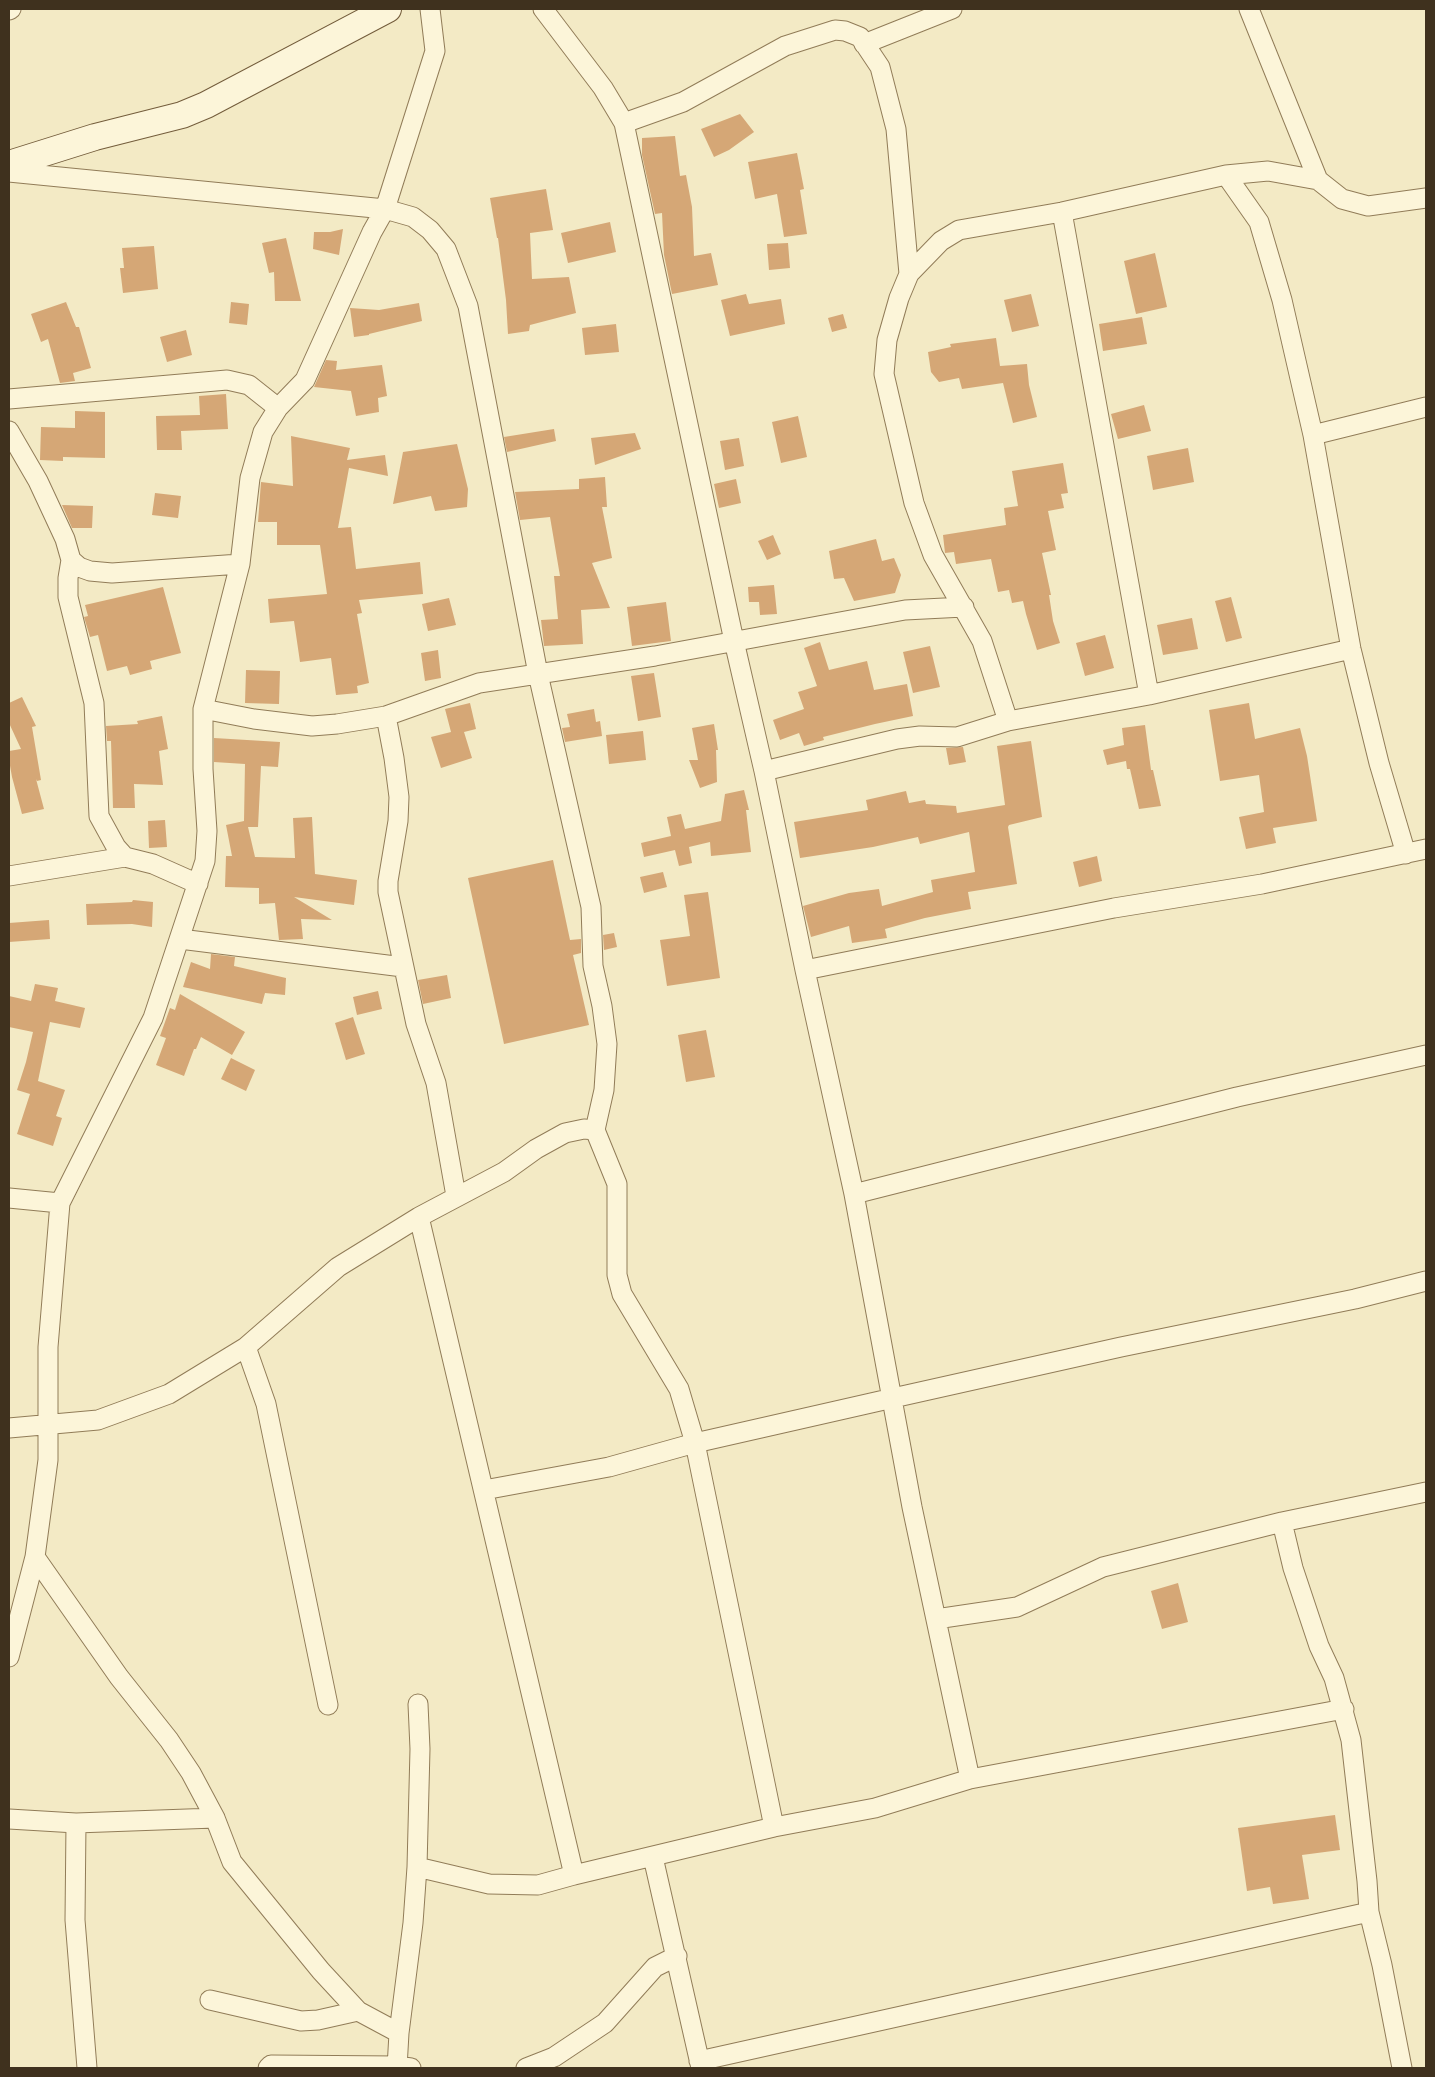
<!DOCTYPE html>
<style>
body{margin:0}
#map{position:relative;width:1435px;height:2077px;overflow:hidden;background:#f3eac5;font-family:"Crimson Pro",serif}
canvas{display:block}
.frame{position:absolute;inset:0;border:10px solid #3f311e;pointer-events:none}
</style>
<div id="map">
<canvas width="1435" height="2077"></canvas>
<div class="frame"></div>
</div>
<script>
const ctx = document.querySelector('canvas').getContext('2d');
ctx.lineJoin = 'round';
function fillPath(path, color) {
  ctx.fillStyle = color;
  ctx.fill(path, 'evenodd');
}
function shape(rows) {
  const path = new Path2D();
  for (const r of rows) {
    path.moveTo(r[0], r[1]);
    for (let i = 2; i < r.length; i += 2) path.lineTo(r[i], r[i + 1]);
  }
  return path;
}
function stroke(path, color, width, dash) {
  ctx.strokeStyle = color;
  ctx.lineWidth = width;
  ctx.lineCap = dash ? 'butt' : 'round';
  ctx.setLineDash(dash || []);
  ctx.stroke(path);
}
fillPath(shape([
 [740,114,754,132,729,150,714,157,701,129],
 [675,136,680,176,686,175,692,207,694,256,711,253,718,285,672,294,664,255,662,213,655,214,642,155,642,138],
 [797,153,804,189,800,190,807,234,784,237,777,194,755,199,748,162],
 [546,189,553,230,530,233,532,279,569,277,576,313,530,325,529,331,508,334,506,300,498,238,497,238,490,198],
 [610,222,616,252,568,263,561,233],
 [343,229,339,255,313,249,314,232,330,232],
 [286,238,301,301,275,301,274,272,269,273,262,243],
 [788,243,790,268,769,270,767,244],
 [154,246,158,289,123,293,120,268,124,268,122,248],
 [1155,253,1167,307,1136,314,1124,261],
 [746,294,749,304,781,299,785,324,730,336,721,300],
 [1031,294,1039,326,1012,332,1004,300],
 [66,302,76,327,79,327,91,368,73,373,75,381,60,383,48,339,41,342,31,314],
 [231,302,249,304,247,325,229,323],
 [419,303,422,321,369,334,369,335,354,337,350,308,379,310],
 [843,314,847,328,832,332,828,318],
 [1142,317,1147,344,1103,351,1099,324],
 [616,324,619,352,585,355,582,328],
 [186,330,192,355,167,362,160,337],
 [996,338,1000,366,1027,364,1029,385,1037,417,1013,423,1003,383,962,389,959,378,939,382,931,372,928,352,951,347,950,344],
 [326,360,337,361,336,370,382,365,387,396,378,398,379,412,356,416,351,391,314,387],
 [226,394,228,429,181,431,182,450,157,450,156,416,200,415,199,396],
 [1144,405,1151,431,1118,439,1111,414],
 [75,411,105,412,105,458,63,457,63,461,40,460,41,427,75,428],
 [798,416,807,457,781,463,772,422],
 [554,429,556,441,507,452,504,437],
 [635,433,641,449,595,465,591,438],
 [291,436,350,448,347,460,385,455,388,476,349,468,338,528,351,527,356,569,420,562,423,594,359,600,362,613,357,614,369,683,357,686,358,693,336,695,331,658,300,662,294,621,270,623,268,599,327,594,320,545,277,545,277,522,258,522,261,482,293,486],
 [739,438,744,466,725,470,720,441],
 [457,444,468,489,467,507,435,511,431,496,393,504,403,452],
 [1188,448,1194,482,1153,490,1147,456],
 [1063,463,1068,493,1061,494,1064,508,1048,511,1056,550,1042,553,1051,595,1049,595,1053,621,1060,643,1037,650,1026,614,1023,601,1012,603,1009,590,998,592,991,559,956,564,954,552,945,553,943,535,1006,525,1004,508,1018,506,1012,471],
 [605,477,607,507,602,507,612,558,592,563,610,608,581,610,583,644,544,646,541,620,558,619,554,576,560,576,550,517,520,520,515,492,579,489,579,479],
 [736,479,741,503,719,508,714,484],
 [155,493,181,496,178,518,152,515],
 [62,505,93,506,92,528,72,528],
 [773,535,781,554,767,560,758,541],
 [876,539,882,561,894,558,901,575,895,593,854,601,844,578,834,579,829,551],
 [774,585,777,614,760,615,759,602,749,602,748,587],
 [163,587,181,653,150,661,152,669,130,675,127,666,107,671,98,635,90,637,84,617,88,616,85,605],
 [1231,597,1242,638,1226,642,1215,601],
 [449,598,456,625,428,631,422,604],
 [666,602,671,641,632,646,627,607],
 [1192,618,1198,649,1163,655,1157,625],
 [1105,635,1114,668,1085,676,1076,643],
 [820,642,829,670,867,661,874,690,907,684,913,716,875,724,823,737,824,740,804,746,799,733,780,740,773,720,804,709,798,692,817,686,804,648],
 [930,646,940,687,913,693,903,652],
 [438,650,441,678,425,681,421,653],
 [246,670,280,671,279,704,245,703],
 [654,673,661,717,638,721,631,676],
 [22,697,36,726,32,727,41,780,37,781,36,779,44,809,22,814,12,777,9,760,9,751,21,749,9,723,9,703],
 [470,703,476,729,464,732,472,758,441,768,431,737,451,732,445,709],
 [1249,703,1255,739,1300,728,1307,756,1317,821,1273,828,1276,843,1246,849,1239,817,1264,812,1259,775,1220,781,1209,710],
 [594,709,596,722,600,721,602,736,565,742,562,728,570,727,567,714],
 [162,716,168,749,159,751,163,785,134,784,135,808,113,808,111,741,107,741,106,726,138,724,137,721],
 [714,724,718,750,716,750,717,782,700,788,689,760,698,760,692,728],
 [1145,725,1151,770,1153,770,1161,806,1139,809,1130,769,1127,769,1126,761,1107,765,1103,750,1124,745,1122,728],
 [643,731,646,760,609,764,606,735],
 [214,738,280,742,278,767,261,766,258,827,248,827,255,857,295,858,293,818,312,817,315,874,357,880,354,905,294,897,332,920,301,919,303,939,279,940,275,903,259,904,259,888,225,887,226,856,232,856,226,825,244,821,245,764,214,762],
 [1031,741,1042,817,1009,825,1008,827,1017,884,968,892,971,909,925,918,885,929,887,938,852,943,849,926,811,937,803,906,849,893,879,889,882,906,933,892,931,880,975,872,969,832,920,844,918,837,873,847,800,858,794,822,868,810,866,800,906,791,909,803,925,800,926,804,956,806,957,813,1005,805,997,746],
 [963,747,966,762,949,765,946,748],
 [744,790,749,810,746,810,751,852,711,856,710,842,689,847,692,863,679,866,675,850,644,857,641,843,671,836,667,817,681,814,685,829,721,821,725,794],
 [165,820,167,847,149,848,148,821],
 [1097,856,1102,881,1079,887,1073,862],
 [553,860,570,940,581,939,581,953,573,955,589,1025,504,1044,468,878],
 [663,872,667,887,644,893,640,877],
 [708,892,720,978,667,986,660,940,690,936,684,895],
 [133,900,153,902,152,927,132,924,87,925,86,904,132,902],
 [49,920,50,939,9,942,9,923],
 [614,933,617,947,604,950,603,935],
 [211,954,235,957,234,966,286,978,285,995,265,993,262,1004,183,987,191,962,210,969],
 [447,975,451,998,423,1004,418,980],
 [35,984,58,988,55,1001,85,1008,80,1028,50,1022,38,1081,65,1090,56,1116,62,1118,53,1146,17,1134,30,1094,17,1090,26,1062,33,1032,9,1027,9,996,31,1001],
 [378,991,382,1009,357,1015,353,997],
 [180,994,245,1032,232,1055,201,1037,196,1049,194,1049,184,1076,156,1065,166,1038,160,1036,170,1008,175,1010],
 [353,1017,365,1054,346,1060,335,1023],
 [706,1030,715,1077,686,1082,678,1035],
 [231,1058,255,1070,246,1091,221,1079],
 [1178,1583,1188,1622,1162,1629,1151,1591],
 [1335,1815,1340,1850,1302,1855,1309,1899,1273,1904,1270,1887,1247,1891,1238,1828]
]), '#d5a776');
const street = shape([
 [543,9,603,88,624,123,734,641,764,771,805,970,854,1194,912,1507,970,1779],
 [1249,9,1318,180,1342,199,1368,206,1426,198],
 [9,10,11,9],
 [864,44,952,9],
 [624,123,683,102,785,46,835,30,845,31,860,37,880,67,896,129,909,274],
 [9,172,385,209,413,217,430,230,446,249,468,306,538,674,591,907,593,966,602,1006,607,1044,604,1090,595,1130,617,1184,617,1275,622,1294,679,1389,695,1443,774,1827],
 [1226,175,1259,222,1282,300,1313,435,1351,649,1379,763,1406,854],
 [1062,212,1149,695],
 [9,399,227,380,249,385,278,408],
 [9,431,38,481,65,539,71,560,79,567,90,571,112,573,240,564],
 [1313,435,1426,407],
 [71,560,68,578,68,597,94,703,99,816,116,847,125,857],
 [203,709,254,719,312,726,337,724,386,716,479,683,655,656,905,610,964,607],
 [386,716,394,758,399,797,398,821,388,881,388,892,416,1024,436,1083,456,1196],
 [1008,721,982,641,933,555,914,503,884,374,887,340,899,298,909,274,941,241,959,230,1062,212,1226,175,1268,171,1318,180],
 [764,771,897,739,920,736,957,737,1008,721,1149,695,1351,649],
 [9,876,125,857,153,864,198,884],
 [180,939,403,967],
 [805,970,1114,908,1262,884,1426,849],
 [854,1194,1237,1097,1426,1055],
 [9,1198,60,1203],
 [419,1217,574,1875],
 [246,1347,266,1404,328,1705],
 [9,1428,98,1420,169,1394,246,1347,338,1267,419,1217,504,1172,536,1149,565,1133,584,1129,595,1130],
 [484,1490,609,1467,695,1443,893,1398,1121,1347,1355,1299,1426,1281],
 [1282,1522,1293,1568,1319,1646,1334,1678,1351,1740,1367,1881,1369,1912,1382,1965,1402,2068],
 [35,1557,119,1677,169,1740,191,1773,215,1818,232,1862,321,1971,358,2011,399,2033],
 [936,1619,1017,1607,1103,1567,1282,1522,1426,1492],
 [9,1657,35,1557,48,1460,48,1347,60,1203,153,1018,205,861,207,831,203,769,203,709,240,564,250,478,263,432,278,408,305,380,372,232,385,209,435,51,430,9],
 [9,1819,76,1823,215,1818],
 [76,1823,75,1920,87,2068],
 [653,1857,701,2068],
 [417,1867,489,1884,538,1885,574,1875,774,1827,875,1808,970,1779,1344,1709],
 [210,2000,301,2021,318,2020,358,2011],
 [699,2061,1369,1912],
 [268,2068,271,2065,397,2066,411,2068],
 [397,2068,399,2033,413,1923,417,1867,420,1749,418,1704],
 [526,2068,554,2057,605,2023,655,1967,677,1956]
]);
const secondary = shape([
 [9,164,95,137,182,115,206,105,388,9]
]);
stroke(street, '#917c58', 21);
stroke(secondary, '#735c3b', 28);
stroke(street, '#fcf5d9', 19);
stroke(secondary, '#fcf5d9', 26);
</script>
